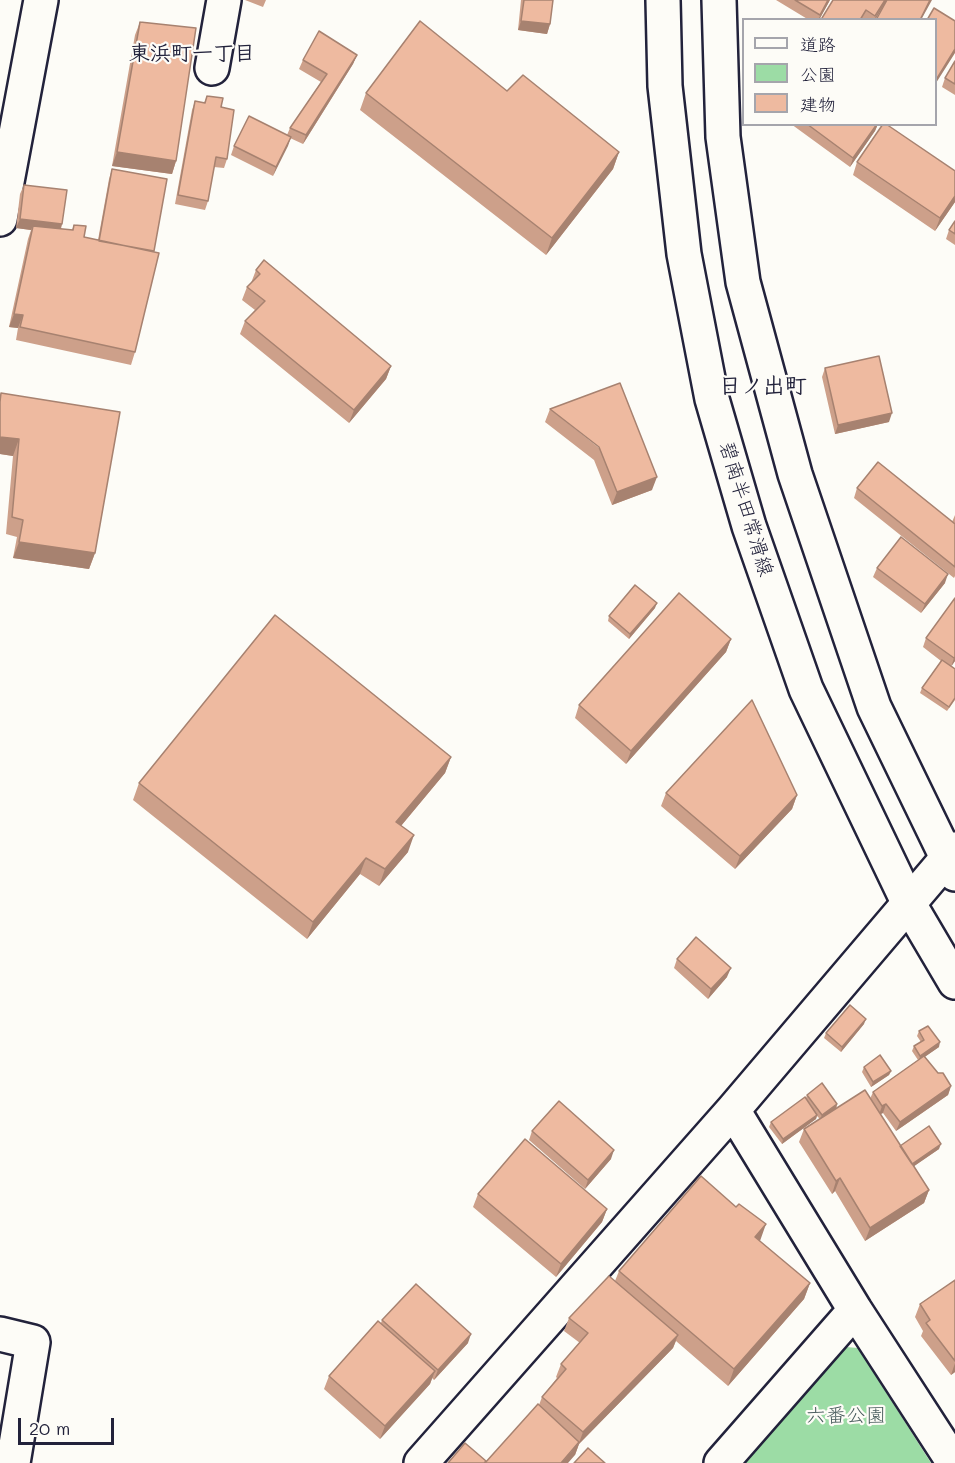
<!DOCTYPE html>
<meta charset="utf-8">
<style>
body{margin:0}
#map{position:relative;width:955px;height:1463px;overflow:hidden;background:#fdfcf7;font-family:Mali,"Klee One",sans-serif}
canvas{display:block}
.legend{position:absolute;left:742px;top:18px;width:195px;height:108px;box-sizing:border-box;background:#fdfcf7;border:2px solid #a5a5ac;margin:0;padding:8px 10px;list-style:none;font-size:18px;color:#22223b}
.legend li{display:flex;align-items:center;gap:12px;height:30px}
.legend b{width:30px;border:2px solid #a5a5ac}
.scale{position:absolute;left:18px;top:1418px;width:96px;height:27px;box-sizing:border-box;border:3px solid #22223b;border-top:0;padding-left:8px;font-size:18px;line-height:21px;white-space:nowrap;color:#22223b;-webkit-text-stroke:4px #fdfcf7;paint-order:stroke}
</style>
<div id="map">
<canvas width="955" height="1463"></canvas>
<ul class="legend">
<li><b style="height:8px;background:#fdfcf7"></b>道路</li>
<li><b style="height:16px;background:#9cdca5"></b>公園</li>
<li><b style="height:16px;background:#eebaa0"></b>建物</li>
</ul>
<div class="scale">20 m</div>
</div>
<script>
const ctx = document.querySelector('canvas').getContext('2d');
ctx.lineJoin = 'round';
function fillPath(path, color) {
  ctx.fillStyle = color;
  ctx.fill(path, 'evenodd');
}
function shape(rows) {
  const path = new Path2D();
  for (const r of rows) {
    path.moveTo(r[0], r[1]);
    for (let i = 2; i < r.length; i += 2) path.lineTo(r[i], r[i + 1]);
  }
  return path;
}
function stroke(path, color, width, dash) {
  ctx.strokeStyle = color;
  ctx.lineWidth = width;
  ctx.lineCap = dash ? 'butt' : 'round';
  ctx.setLineDash(dash || []);
  ctx.stroke(path);
}
function write(font, color, halo, rows, align = 'center') {
  ctx.font = font + ' Mali,"Klee One",sans-serif';
  ctx.lineWidth = 4.5;
  ctx.setLineDash([]);
  ctx.textBaseline = 'middle';
  ctx.strokeStyle = halo;
  ctx.fillStyle = color;
  for (const [text, x, y, turn = 0] of rows) {
    ctx.save();
    ctx.translate(x, y);
    ctx.rotate((+turn || 0) * Math.PI / 180);
    ctx.textAlign = isNaN(turn) ? turn : align;
    if (halo) ctx.strokeText(text, 0, 0);
    ctx.fillText(text, 0, 0);
    ctx.restore();
  }
}
fillPath(shape([
 [846,1347,858,1348,931,1463,742,1463]
]), '#9cdca5');
const minor = shape([
 [212,68,224,0],
 [0,219,41,0],
 [733,1110,855,1310,954,1463],
 [0,1334,33,1342,13,1463],
 [421,1463,733,1110,955,849],
 [721,1463,855,1310]
]);
const major = shape([
 [663,0,665,86,684,254,712,399,749,526,806,689,909,904,955,982],
 [719,0,723,137,743,282,795,474,874,707,955,874]
]);
stroke(minor, '#22223b', 38);
stroke(major, '#22223b', 38);
stroke(minor, '#fdfcf7', 33);
stroke(major, '#fdfcf7', 33);
fillPath(shape([
 [245,0,266,0,263,7],
 [521,0,553,0,550,24,547,34,518,30],
 [776,0,830,0,819,20,809,20],
 [887,0,875,20,822,20,822,18],
 [140,22,176,161,172,174,112,166,135,35],
 [357,55,353,64,303,144,290,138,273,176,231,155,234,146,287,135,290,128,321,82,299,69,303,60],
 [955,61,955,95,942,87,945,78],
 [507,91,619,152,613,169,546,255,360,110,366,93],
 [207,96,221,107,227,159,224,168,214,167,208,201,205,210,175,204,192,110,195,101,204,103],
 [791,124,878,124,875,131,850,167],
 [857,162,955,171,955,202,935,231,853,175],
 [112,169,167,179,135,352,131,365,16,340,18,328,9,327,28,239,31,230,16,228,20,194,24,185,62,224,61,229,72,230,74,225,84,237,98,240,109,179],
 [955,221,955,245,946,239,949,230],
 [256,270,391,366,386,379,349,423,240,334,245,321,255,310,242,300,247,287,251,283],
 [825,368,889,422,835,434,822,377],
 [1,393,95,553,89,569,13,558,17,537,6,534,13,456,0,454,0,396],
 [550,409,652,490,612,505,594,460,545,422],
 [857,488,952,522,955,515,955,576,954,578,854,498],
 [877,568,945,583,921,613,873,577],
 [955,598,955,661,951,666,955,669,955,700,947,711,920,693,922,688,941,661,923,647,926,638],
 [655,608,629,639,608,621,609,616],
 [731,639,726,652,626,764,575,718,579,705],
 [451,757,445,773,401,826,408,852,379,886,360,874,307,939,133,800,139,783],
 [666,793,797,795,792,809,735,869,661,806],
 [677,959,727,977,708,999,674,968],
 [864,1024,841,1052,824,1038,826,1033],
 [919,1031,939,1047,924,1057,938,1073,951,1086,948,1095,896,1131,883,1113,880,1114,900,1146,939,1149,914,1166,929,1190,924,1203,865,1241,835,1191,832,1194,799,1142,804,1129,820,1119,817,1116,816,1119,782,1144,769,1127,771,1122,806,1098,807,1095,837,1104,836,1109,870,1099,873,1092,918,1060,912,1051,914,1046,921,1042,917,1036],
 [864,1067,891,1071,889,1075,871,1087,862,1072],
 [532,1131,611,1159,585,1189,529,1140],
 [478,1194,607,1209,602,1222,556,1277,473,1207],
 [760,1242,810,1283,804,1299,728,1386,676,1341,673,1348,579,1444,575,1455,539,1405,542,1397,557,1378,556,1377,561,1364,580,1343,564,1331,569,1318,615,1281,619,1271],
 [955,1280,955,1372,951,1375,921,1336,923,1331,915,1317,920,1304],
 [382,1320,468,1343,434,1380,432,1378,430,1384,380,1439,324,1389,329,1376,381,1323]
]), '#cda08a');
fillPath(shape([
 [828,0,830,0,819,20,818,20],
 [885,0,887,0,875,20,874,20],
 [930,0,932,0,921,20,920,20],
 [521,21,550,24,547,34,518,30],
 [955,49,955,53,936,83,936,80],
 [357,55,353,64,303,144,306,135],
 [877,124,878,124,875,131,850,167,853,158],
 [291,137,288,146,273,176,276,167],
 [117,152,176,161,172,174,112,166],
 [619,152,613,169,546,255,552,238],
 [955,196,955,202,935,231,940,218],
 [20,219,62,224,59,233,33,226,31,230,16,228],
 [14,314,23,315,18,328,9,327],
 [391,366,386,379,349,423,354,410],
 [892,413,889,422,835,434,838,425],
 [0,437,19,439,13,456,0,454],
 [657,477,652,490,612,505,617,492],
 [19,542,95,553,89,569,13,558],
 [948,574,945,583,921,613,925,604],
 [657,603,655,608,629,639,630,634],
 [731,639,726,652,626,764,631,751],
 [955,657,955,661,951,667,954,658],
 [451,757,445,773,390,839,396,822],
 [797,795,792,809,735,869,740,856],
 [414,835,408,852,379,886,385,869],
 [366,858,360,874,307,939,313,922],
 [731,968,727,977,708,999,711,989],
 [866,1019,864,1024,841,1052,842,1047],
 [940,1042,939,1047,919,1061,920,1056],
 [891,1071,889,1075,871,1087,873,1082],
 [951,1086,948,1095,896,1131,900,1122],
 [837,1104,836,1109,820,1120,822,1115],
 [886,1104,883,1113,879,1115,882,1106],
 [817,1115,816,1119,782,1144,783,1139],
 [941,1144,939,1149,910,1169,912,1164],
 [614,1150,611,1159,585,1189,588,1180],
 [840,1178,835,1191,832,1194,836,1181],
 [929,1190,924,1203,865,1241,870,1228],
 [607,1209,602,1222,556,1277,561,1264],
 [766,1224,760,1241,749,1254,755,1237],
 [810,1283,804,1299,728,1386,734,1369],
 [471,1334,468,1343,434,1380,438,1370],
 [678,1335,673,1348,579,1444,575,1455,568,1463,561,1463,579,1443,583,1432],
 [955,1363,955,1372,951,1375],
 [435,1371,430,1384,380,1439,385,1426]
]), '#a78270');
const building = shape([
 [524,0,553,0,550,24,521,21,524,0],
 [795,0,828,0,820,15,795,0],
 [833,0,885,0,875,16,866,10,860,20,825,20,822,18,833,0],
 [887,0,930,0,920,20,876,20,887,0],
 [934,8,955,21,955,49,936,80,936,20,927,20,934,8],
 [420,21,507,91,523,75,619,152,552,238,366,93,420,21],
 [140,22,196,28,176,161,117,152,140,22],
 [319,31,357,55,306,135,290,128,327,74,303,60,319,31],
 [955,61,955,84,945,78,955,61],
 [207,96,223,98,221,107,234,110,227,159,216,157,208,201,178,195,195,101,205,103,207,96],
 [249,116,291,137,276,167,234,146,249,116],
 [807,124,877,124,853,158,807,124],
 [883,124,886,124,955,171,955,196,940,218,857,162,883,124],
 [112,169,167,179,154,251,99,241,112,169],
 [24,185,67,190,62,224,20,219,24,185],
 [955,221,955,234,949,230,955,221],
 [74,225,86,226,84,237,159,253,135,352,20,327,23,315,14,314,33,226,73,230,74,225],
 [264,260,391,366,354,410,245,321,265,301,247,287,260,274,256,270,264,260],
 [879,356,892,413,838,425,825,368,879,356],
 [620,383,657,477,617,492,599,447,550,409,620,383],
 [1,393,120,412,95,553,19,542,23,520,12,517,19,439,0,437,0,402,1,393],
 [878,462,955,524,955,567,857,488,878,462],
 [901,537,948,574,925,604,877,568,901,537],
 [635,585,657,603,630,634,609,616,635,585],
 [679,593,731,639,631,751,579,705,679,593],
 [955,598,955,657,954,658,926,638,955,598],
 [275,615,451,757,396,822,414,835,385,869,366,858,313,922,139,783,275,615],
 [942,660,955,669,955,698,949,707,922,688,942,660],
 [752,700,797,795,740,856,666,793,752,700],
 [696,937,731,968,711,989,677,959,696,937],
 [850,1005,866,1019,842,1047,826,1033,850,1005],
 [928,1026,940,1042,920,1056,914,1046,924,1040,919,1031,928,1026],
 [880,1055,891,1071,873,1082,864,1067,880,1055],
 [924,1056,938,1073,943,1073,951,1086,900,1122,886,1104,882,1106,873,1092,924,1056],
 [822,1083,837,1104,822,1115,807,1095,822,1083],
 [865,1090,929,1190,870,1228,840,1178,836,1181,804,1129,865,1090],
 [805,1097,817,1115,783,1139,771,1122,805,1097],
 [559,1101,614,1150,588,1180,532,1131,559,1101],
 [929,1126,941,1144,912,1164,900,1146,929,1126],
 [525,1139,607,1209,561,1264,478,1194,525,1139],
 [701,1176,736,1207,739,1204,766,1224,755,1237,810,1283,734,1369,619,1271,701,1176],
 [609,1276,678,1335,583,1432,542,1397,566,1369,561,1364,588,1333,569,1318,609,1276],
 [955,1280,955,1361,926,1323,930,1320,920,1304,955,1280],
 [416,1284,471,1334,438,1370,382,1320,416,1284],
 [378,1321,435,1371,385,1426,329,1376,378,1321],
 [538,1404,579,1442,561,1463,485,1463,538,1404],
 [465,1443,486,1461,484,1463,448,1463,465,1443],
 [588,1448,605,1463,574,1463,588,1448]
]);
fillPath(building, '#eebaa0');
stroke(building, '#a78270', 1.5);
write('20px', '#22223b', '#fdfcf7', [
 ["碧南半田常滑線",746,509,73]
]);
write('20px', '#475a5b', '#fdfcf7', [
 ["六番公園",846,1416]
]);
write('bold 21px', '#22223b', '#fdfcf7', [
 ["東浜町一丁目",192,54]
]);
write('bold 22px', '#22223b', '#fdfcf7', [
 ["日ノ出町",763,386]
]);
</script>
